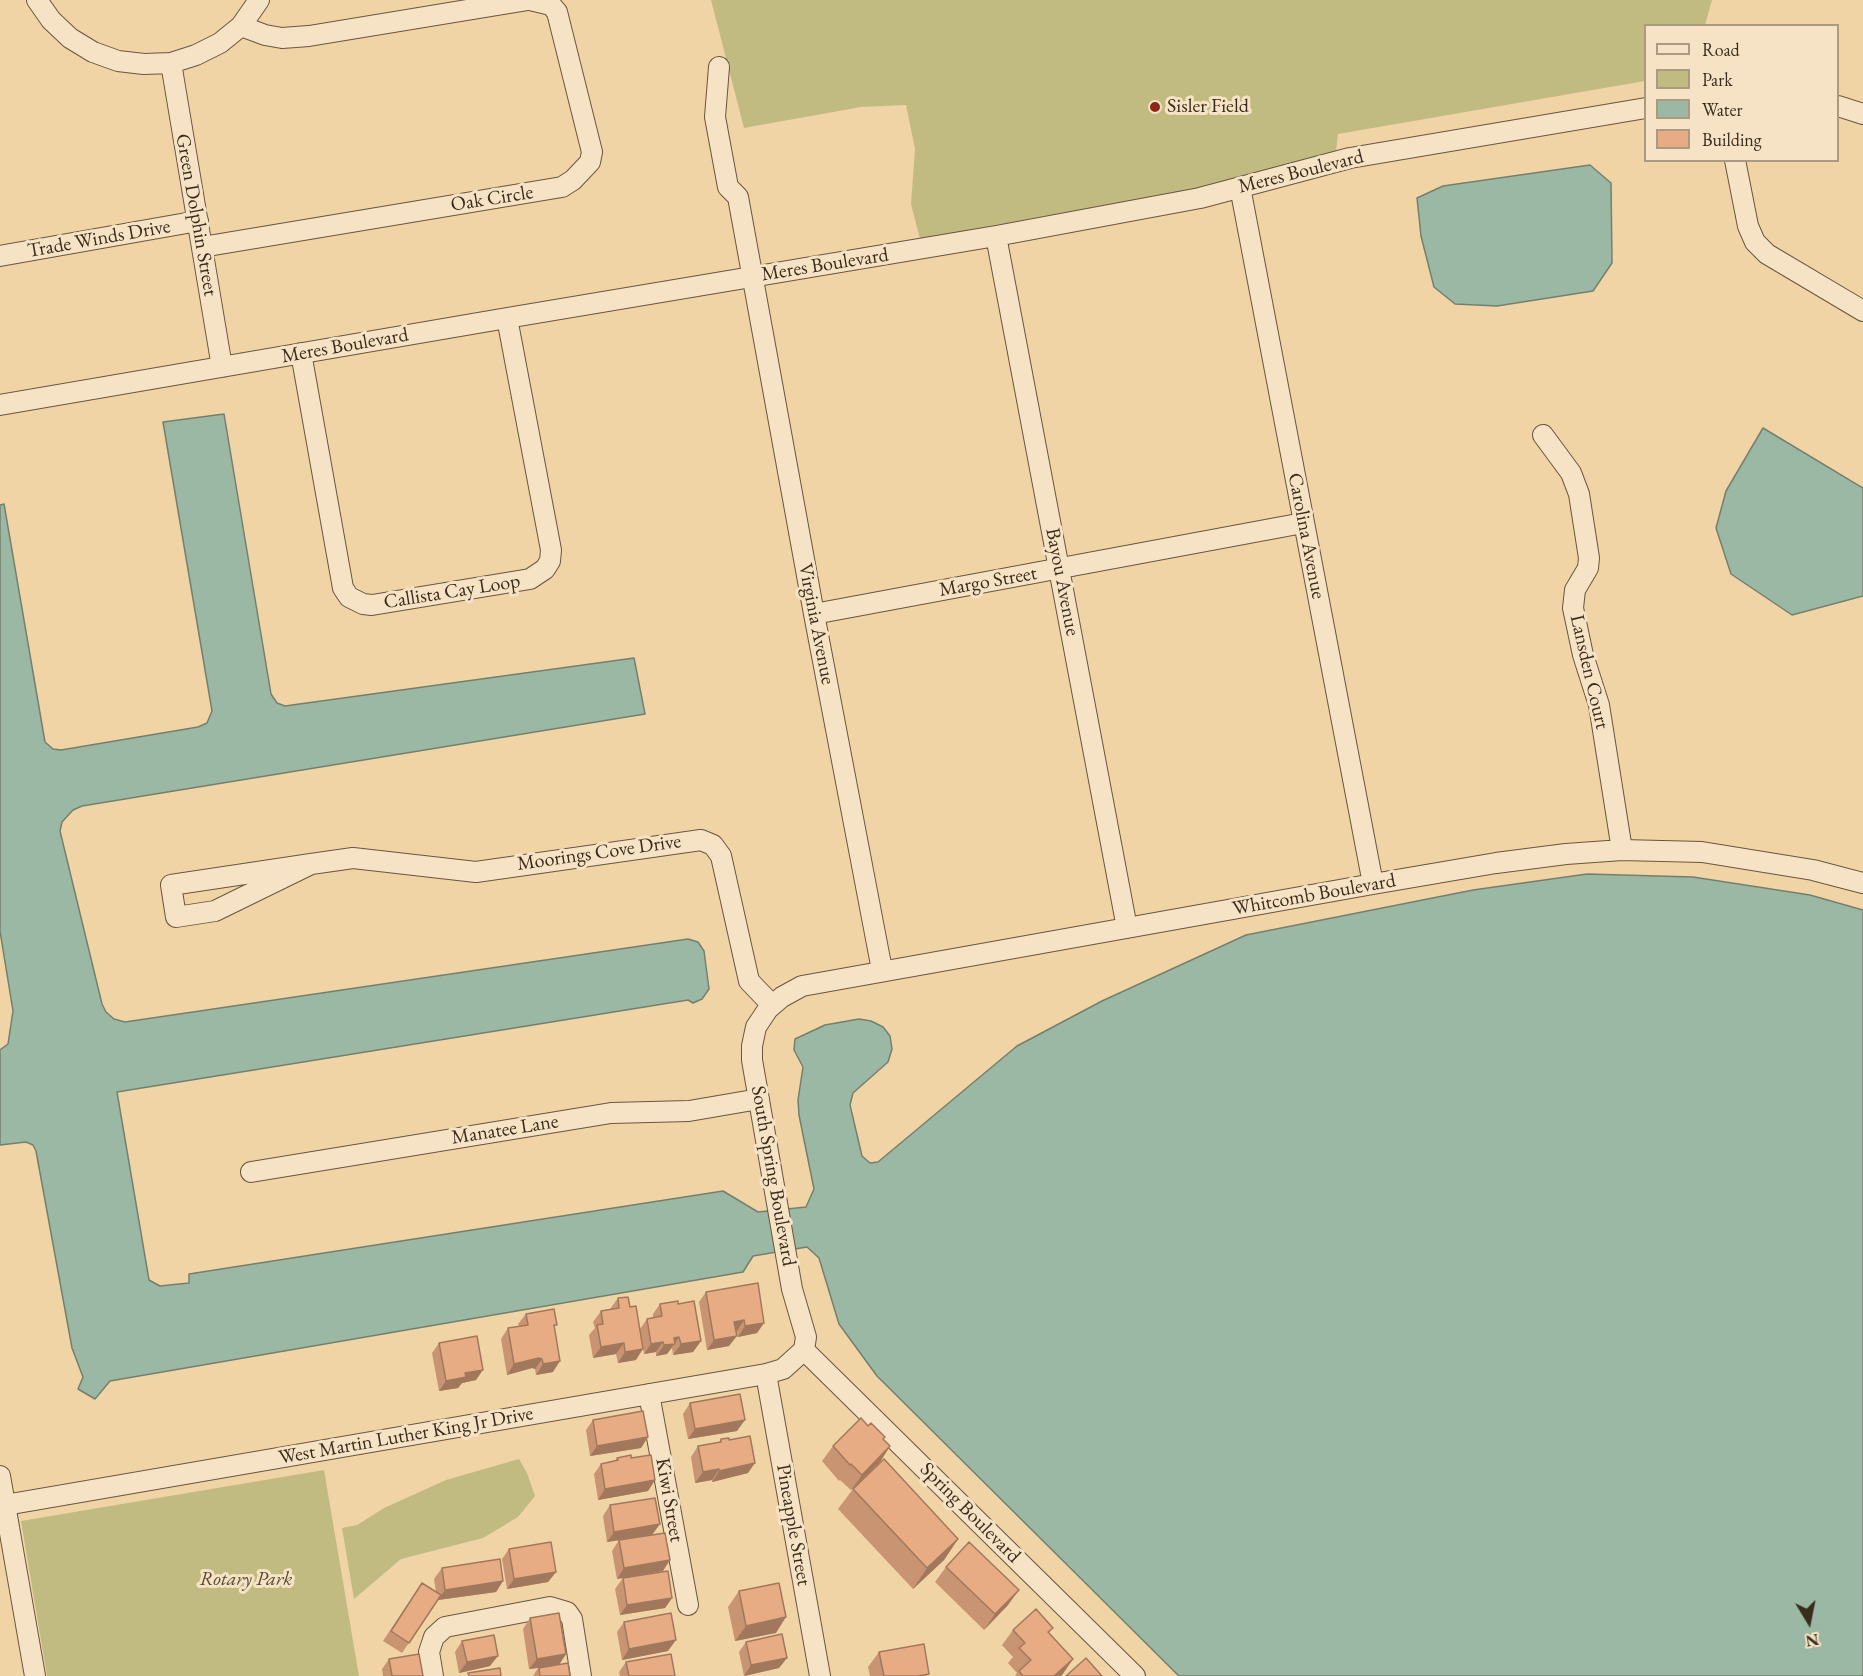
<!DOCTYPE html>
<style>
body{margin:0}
#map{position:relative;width:1863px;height:1676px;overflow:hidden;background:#f1d4a6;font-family:"EB Garamond",serif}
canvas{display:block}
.legend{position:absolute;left:1644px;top:24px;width:195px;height:138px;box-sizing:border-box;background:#f6e3c5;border:2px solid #ab9a82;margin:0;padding:8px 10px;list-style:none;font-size:18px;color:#3a2c1d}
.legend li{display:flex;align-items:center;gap:12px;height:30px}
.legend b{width:30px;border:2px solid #ab9a82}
.north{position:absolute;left:1779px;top:1592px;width:60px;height:60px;-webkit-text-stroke:4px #f6e3c5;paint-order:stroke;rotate:170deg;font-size:16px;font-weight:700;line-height:24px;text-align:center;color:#3a2c1d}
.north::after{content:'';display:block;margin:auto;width:21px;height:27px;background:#3a2c1d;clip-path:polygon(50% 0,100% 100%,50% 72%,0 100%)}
</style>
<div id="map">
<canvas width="1863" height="1676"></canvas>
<ul class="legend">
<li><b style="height:8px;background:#f6e3c5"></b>Road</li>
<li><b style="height:16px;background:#c1bb82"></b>Park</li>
<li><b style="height:16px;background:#9bb8a4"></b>Water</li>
<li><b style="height:16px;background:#e8ac84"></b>Building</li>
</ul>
<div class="north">N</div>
</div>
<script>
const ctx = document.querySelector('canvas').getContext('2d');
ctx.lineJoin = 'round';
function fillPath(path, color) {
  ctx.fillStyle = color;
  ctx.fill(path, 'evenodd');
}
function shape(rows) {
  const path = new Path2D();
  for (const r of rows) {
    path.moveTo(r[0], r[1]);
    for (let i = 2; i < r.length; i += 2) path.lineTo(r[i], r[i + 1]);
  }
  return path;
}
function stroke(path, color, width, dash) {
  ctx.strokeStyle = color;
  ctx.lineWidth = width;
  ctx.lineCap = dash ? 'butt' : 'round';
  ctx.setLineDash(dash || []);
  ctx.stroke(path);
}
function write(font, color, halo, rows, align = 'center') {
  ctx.font = font + ' "EB Garamond",serif';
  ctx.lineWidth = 6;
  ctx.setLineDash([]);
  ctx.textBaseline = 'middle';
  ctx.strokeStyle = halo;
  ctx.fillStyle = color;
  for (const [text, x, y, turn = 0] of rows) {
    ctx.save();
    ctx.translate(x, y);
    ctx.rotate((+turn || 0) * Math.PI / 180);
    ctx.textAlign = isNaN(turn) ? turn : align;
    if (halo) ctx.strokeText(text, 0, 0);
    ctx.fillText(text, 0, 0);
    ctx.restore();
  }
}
fillPath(shape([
 [711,0,1712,0,1705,25,1646,26,1645,81,1338,134,1336,151,1198,188,920,239,911,204,915,149,906,105,861,107,744,128],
 [519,1459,527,1473,535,1496,518,1517,483,1538,401,1559,354,1599,342,1528,357,1525,384,1508,446,1480],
 [324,1470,359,1676,47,1676,21,1521]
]), '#c1bb82');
const water = shape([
 [1590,165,1611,183,1612,263,1593,291,1497,306,1455,304,1434,287,1421,236,1417,198,1443,186,1590,165],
 [224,414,271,694,277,703,285,706,634,658,645,714,82,806,73,810,62,822,60,831,102,1004,106,1012,114,1019,125,1022,688,939,698,942,704,951,709,989,702,999,693,1003,688,1000,117,1092,149,1280,160,1286,189,1283,189,1274,723,1191,758,1212,806,1207,814,1189,799,1115,798,1100,803,1067,794,1050,795,1039,825,1025,859,1019,871,1021,883,1027,890,1036,892,1049,888,1062,853,1093,850,1105,862,1156,870,1163,878,1162,1017,1046,1102,1001,1246,935,1473,890,1587,874,1693,877,1810,895,1863,910,1863,1676,1179,1676,877,1376,839,1324,819,1258,807,1247,753,1256,743,1272,110,1381,95,1399,78,1389,83,1377,72,1348,36,1151,33,1145,26,1142,0,1145,0,1050,8,1044,13,1011,0,931,0,505,4,504,45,742,53,749,61,750,198,727,207,723,212,711,163,422,224,414],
 [1763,428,1863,488,1863,596,1792,615,1731,574,1716,528,1726,491,1763,428]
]);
fillPath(water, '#9bb8a4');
stroke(water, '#74806e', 1.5);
const minor = shape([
 [37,0,51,20,70,38,93,52,118,61,144,64,171,63,196,55,220,43,241,26,259,0],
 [241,26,265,35,282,38,309,36,528,0],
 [171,63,222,367],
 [719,67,715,117,728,187,738,197,814,614,882,970],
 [1838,106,1863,114],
 [1735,160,1748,226,1755,242,1767,254,1863,311],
 [1240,187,1373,884],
 [996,236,1127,928],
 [202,247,562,187,573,180,590,162,592,152,557,12,551,5,530,0],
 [0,256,198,221],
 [301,353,343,588,349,597,363,604,372,605,530,579,545,569,550,561,551,550,507,318],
 [0,405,507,318,996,236,1200,198,1350,158,1646,108],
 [1543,435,1571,473,1579,494,1589,558,1588,568,1575,590,1573,608,1583,655,1599,705,1622,850],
 [814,614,1303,523],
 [311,864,215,911,176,917,171,885,311,864,353,858,476,872,701,840,713,845,721,856,749,981,772,1005],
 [251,1172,611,1113,689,1111,759,1099],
 [804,1350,1135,1676],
 [766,1374,820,1676],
 [649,1394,688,1605],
 [0,1476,35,1676],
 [0,1506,766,1374,783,1369,804,1350,806,1337,792,1289,752,1060,752,1046,756,1027,768,1009,782,997,802,986,1373,884,1496,863,1566,854,1622,850,1702,852,1813,870,1863,883],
 [433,1676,429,1652,434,1637,445,1627,550,1607,567,1612,572,1619,581,1676]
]);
stroke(minor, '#68563f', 22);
stroke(minor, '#f6e3c5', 20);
fillPath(shape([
 [706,1292,764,1323,757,1333,738,1337,737,1331,736,1331,729,1346,707,1350,699,1302],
 [618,1298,636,1360,618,1363,616,1354,593,1358,589,1335,595,1328,593,1322,601,1311,610,1309],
 [660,1304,678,1304,701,1341,693,1352,673,1355,672,1348,667,1354,656,1356,656,1352,644,1354,640,1329,647,1319,653,1317,653,1314],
 [526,1314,554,1329,553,1372,536,1375,535,1369,532,1368,507,1375,501,1339,508,1328,519,1326,518,1324],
 [439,1343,476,1380,462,1383,458,1388,439,1391,432,1353],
 [690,1403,737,1431,688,1439,683,1414],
 [593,1420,648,1437,641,1448,590,1456,586,1430],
 [868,1426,890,1446,880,1462,851,1490,840,1480,839,1481,822,1461,833,1446],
 [721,1439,729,1440,748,1473,712,1482,712,1480,695,1483,691,1457,698,1446,719,1442],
 [617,1458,631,1458,655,1480,648,1491,598,1500,594,1474,601,1464,615,1461],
 [853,1489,958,1539,944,1560,913,1589,838,1509],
 [610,1505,652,1535,663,1571,617,1579,612,1551,619,1540,645,1536,607,1542,603,1516],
 [509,1549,556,1572,548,1582,507,1589,502,1559],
 [946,1567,1008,1605,984,1630,935,1582],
 [442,1568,503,1581,496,1592,438,1600,402,1653,383,1641,415,1593,436,1592,434,1579],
 [623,1578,672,1598,665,1608,620,1615,615,1589],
 [739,1591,776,1633,735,1641,728,1607],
 [530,1618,566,1654,559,1664,570,1676,533,1676,538,1668,529,1669,523,1629],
 [624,1622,668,1651,622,1660,617,1632],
 [1053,1628,1049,1633,1073,1659,1062,1675,1061,1676,1015,1676,1017,1673,1008,1663,1013,1657,1002,1645,1013,1630],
 [462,1641,490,1666,459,1673,455,1652],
 [746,1642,787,1658,779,1668,744,1676,739,1652],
 [879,1652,928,1676,870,1676,868,1667],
 [389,1659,423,1676,383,1676,382,1669],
 [626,1662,675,1676,620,1676,619,1672]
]), '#c89472');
fillPath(shape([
 [744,1320,737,1331,727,1333,734,1322],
 [764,1323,757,1333,738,1337,745,1326],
 [737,1336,729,1346,707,1350,714,1340],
 [679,1337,667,1354,656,1356,664,1345,674,1338],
 [701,1341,693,1352,673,1355,681,1344],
 [663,1342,656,1352,644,1354,651,1344],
 [624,1343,616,1354,593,1358,601,1347],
 [643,1349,636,1360,618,1363,625,1352],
 [539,1358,542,1359,535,1369,532,1368,507,1375,514,1364],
 [560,1361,553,1372,536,1375,543,1364],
 [483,1370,476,1380,462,1383,458,1388,439,1391,446,1381,465,1373],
 [745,1420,737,1431,688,1439,695,1429],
 [648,1437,641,1448,590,1456,597,1446],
 [890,1446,880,1462,851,1490,862,1475],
 [755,1463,748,1473,712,1482,719,1471],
 [719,1469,712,1480,695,1483,703,1472],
 [655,1480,648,1491,598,1500,605,1489],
 [660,1524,652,1535,607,1542,614,1532],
 [958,1539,944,1560,913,1589,927,1568],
 [670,1560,663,1571,617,1579,624,1568],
 [556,1572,548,1582,507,1589,514,1579],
 [503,1581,496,1592,438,1600,445,1590],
 [1019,1590,1008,1605,984,1630,995,1614],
 [672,1598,665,1608,620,1615,627,1605],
 [786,1617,776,1633,735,1641,746,1626],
 [676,1640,668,1651,622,1660,629,1649],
 [566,1654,559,1665,529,1669,537,1659],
 [498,1656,490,1666,459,1673,467,1662],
 [787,1658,779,1668,744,1676,751,1665],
 [1073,1659,1062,1675,1061,1676,1054,1676]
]), '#a2785c');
const building = shape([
 [758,1283,764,1323,745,1326,744,1320,734,1322,737,1336,714,1340,706,1292,758,1283],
 [628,1297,630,1307,636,1306,643,1349,625,1352,624,1343,601,1347,597,1325,603,1324,601,1311,619,1308,618,1298,628,1297],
 [678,1301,678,1304,694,1301,701,1341,681,1344,679,1337,674,1338,675,1344,664,1345,663,1342,651,1344,647,1319,662,1316,660,1304,678,1301],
 [554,1309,557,1325,554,1325,560,1361,543,1364,542,1359,539,1358,514,1364,508,1328,528,1325,526,1314,554,1309],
 [477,1336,483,1370,465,1373,466,1377,446,1381,439,1343,477,1336],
 [740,1394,745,1420,695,1429,690,1403,740,1394],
 [643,1411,648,1437,597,1446,593,1420,643,1411],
 [861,1418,868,1426,871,1423,885,1437,883,1439,890,1446,862,1475,851,1464,850,1465,833,1446,861,1418],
 [750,1436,755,1463,719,1471,719,1469,703,1472,698,1446,721,1442,721,1439,729,1438,729,1440,750,1436],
 [631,1455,631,1458,651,1455,655,1480,605,1489,601,1464,618,1460,617,1458,631,1455],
 [884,1459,958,1539,927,1568,853,1489,884,1459],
 [655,1498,660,1524,614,1532,610,1505,655,1498],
 [665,1533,670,1560,624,1568,619,1540,665,1533],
 [551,1542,556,1572,514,1579,509,1549,551,1542],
 [969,1542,1019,1590,995,1614,946,1567,969,1542],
 [500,1559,503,1581,445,1590,442,1568,500,1559],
 [668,1571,672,1598,627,1605,623,1578,668,1571],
 [422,1583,441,1595,409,1643,391,1631,422,1583],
 [779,1583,786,1617,746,1626,739,1591,779,1583],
 [1036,1609,1053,1628,1048,1632,1073,1659,1054,1676,1023,1676,1019,1671,1031,1660,1019,1648,1025,1643,1013,1630,1036,1609],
 [559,1613,566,1654,537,1659,530,1618,559,1613],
 [671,1613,676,1640,629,1649,624,1622,671,1613],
 [782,1634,787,1658,751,1665,746,1642,782,1634],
 [494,1635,498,1656,467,1662,462,1641,494,1635],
 [924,1644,929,1674,918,1676,884,1676,879,1652,924,1644],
 [419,1654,423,1676,392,1676,389,1659,419,1654],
 [671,1654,675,1676,629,1676,626,1662,671,1654],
 [1086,1658,1102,1676,1066,1676,1086,1658],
 [568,1663,570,1676,540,1676,539,1668,568,1663],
 [500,1668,501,1676,469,1676,468,1673,500,1668]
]);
fillPath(building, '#e8ac84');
stroke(building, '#a2785c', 1.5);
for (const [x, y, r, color] of [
 [1155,107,6,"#8f2418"]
]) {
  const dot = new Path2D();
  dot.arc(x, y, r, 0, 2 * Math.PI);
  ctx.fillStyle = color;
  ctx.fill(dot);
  stroke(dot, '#f6e3c5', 2);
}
write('20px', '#3a2c1d', '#f6e3c5', [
 ["Sisler Field",1167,107]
], 'left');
write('20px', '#3a2c1d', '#f6e3c5', [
 ["Meres Boulevard",1301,172,-14],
 ["Oak Circle",492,199,-9],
 ["Green Dolphin Street",196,215,80],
 ["Trade Winds Drive",99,239,-10],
 ["Meres Boulevard",825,265,-9],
 ["Meres Boulevard",345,346,-10],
 ["Carolina Avenue",1306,536,79],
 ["Margo Street",988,582,-10],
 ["Bayou Avenue",1062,582,79],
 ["Callista Cay Loop",452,592,-9],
 ["Virginia Avenue",816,624,79],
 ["Lansden Court",1589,672,77],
 ["Moorings Cove Drive",599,853,-8],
 ["Whitcomb Boulevard",1314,895,-10],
 ["Manatee Lane",505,1130,-9],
 ["South Spring Boulevard",773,1176,80],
 ["West Martin Luther King Jr Drive",406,1436,-10],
 ["Kiwi Street",669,1500,80],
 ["Spring Boulevard",970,1513,45],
 ["Pineapple Street",793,1525,80]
]);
write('italic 20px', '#554931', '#f6e3c5', [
 ["Rotary Park",246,1580]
]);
</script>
